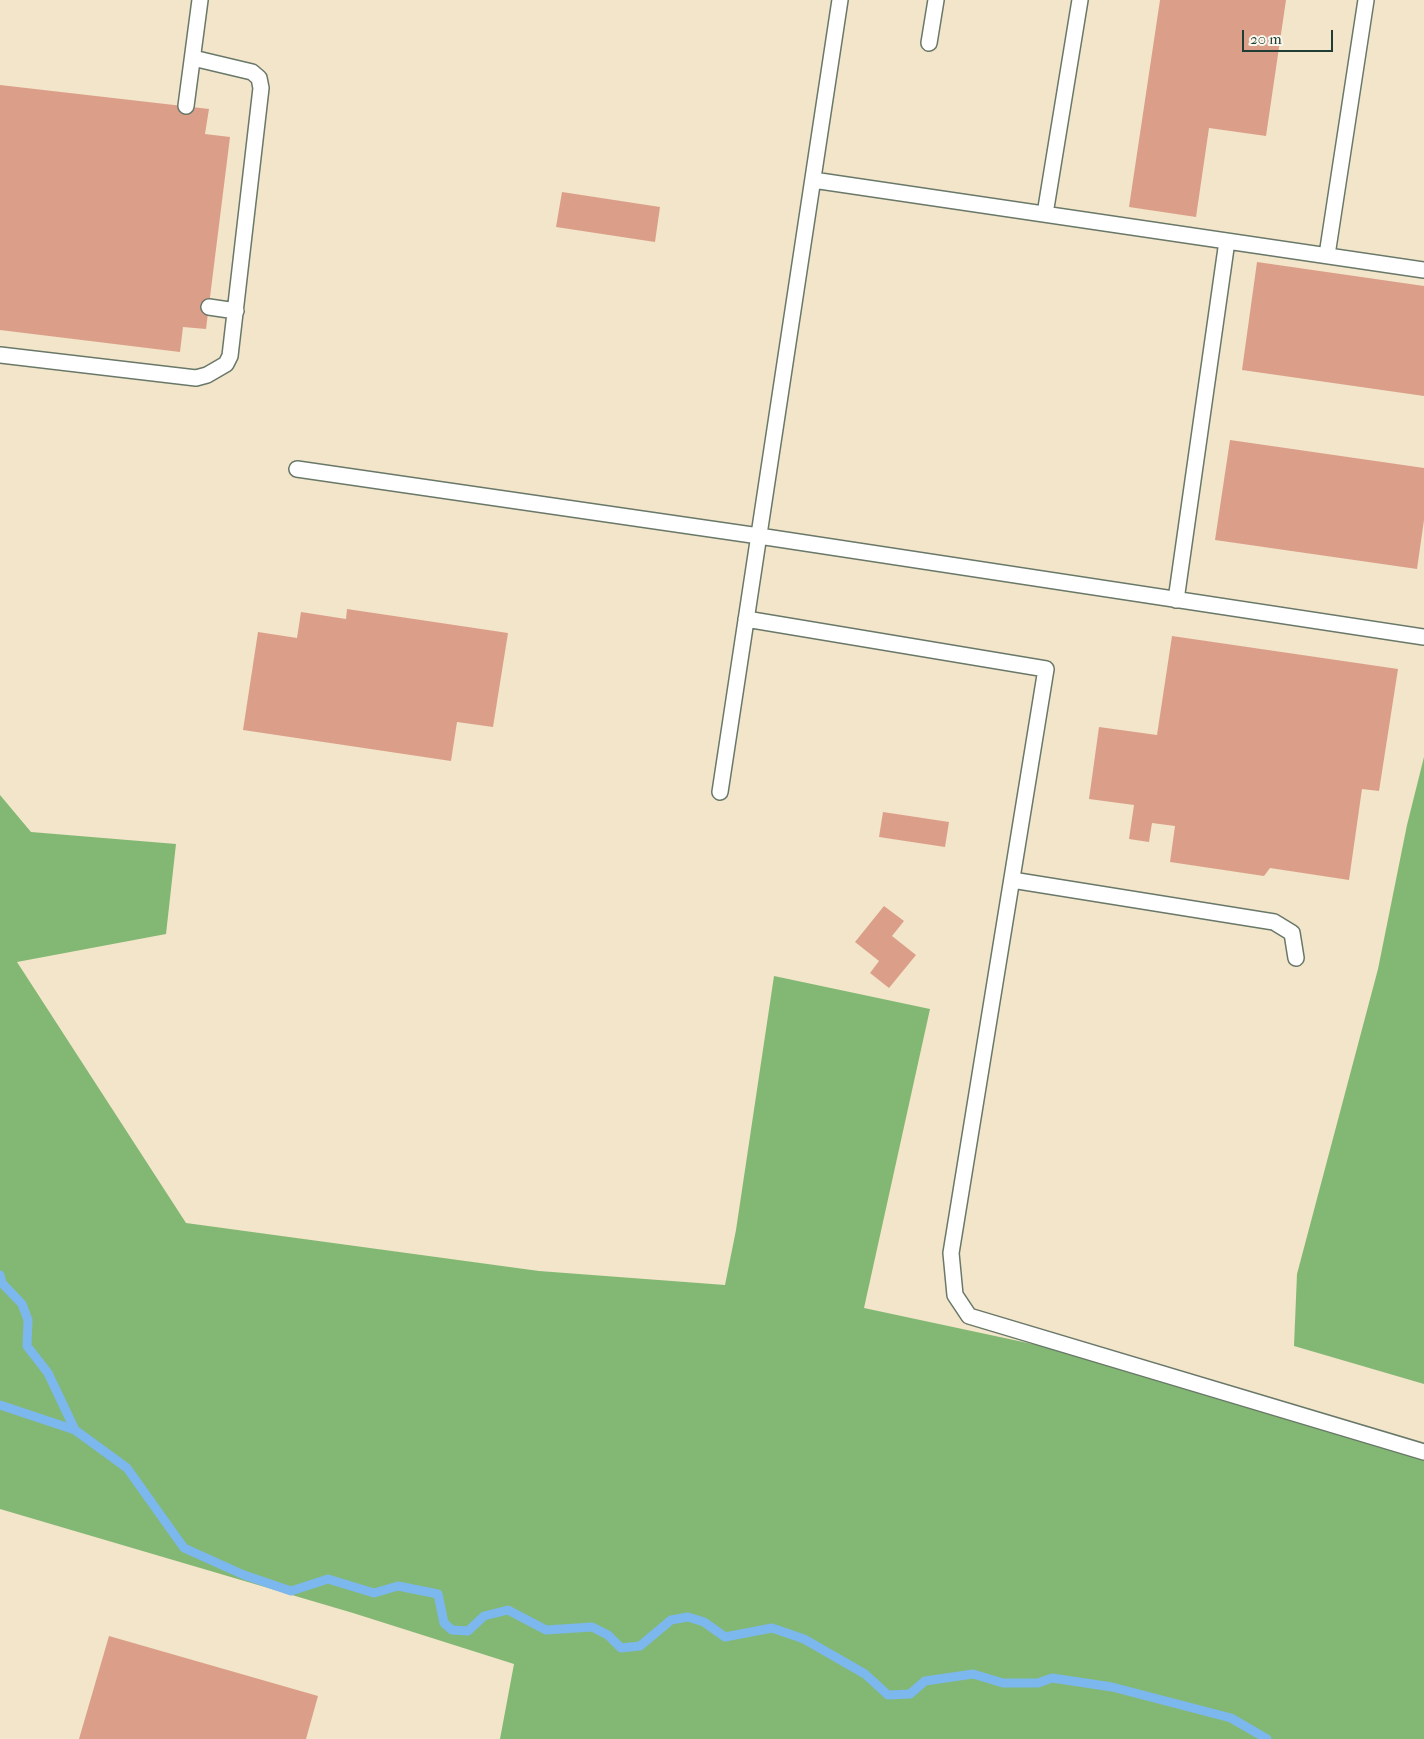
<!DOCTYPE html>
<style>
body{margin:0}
#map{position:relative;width:1424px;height:1739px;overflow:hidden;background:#f2e5ca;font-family:"IM FELL French Canon",serif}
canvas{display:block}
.scale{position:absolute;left:1242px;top:30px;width:91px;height:22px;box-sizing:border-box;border:2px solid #1f3d34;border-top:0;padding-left:6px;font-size:15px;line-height:18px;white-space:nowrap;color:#1f3d34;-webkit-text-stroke:4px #fbf7ec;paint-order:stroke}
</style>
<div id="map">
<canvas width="1424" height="1739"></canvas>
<div class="scale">20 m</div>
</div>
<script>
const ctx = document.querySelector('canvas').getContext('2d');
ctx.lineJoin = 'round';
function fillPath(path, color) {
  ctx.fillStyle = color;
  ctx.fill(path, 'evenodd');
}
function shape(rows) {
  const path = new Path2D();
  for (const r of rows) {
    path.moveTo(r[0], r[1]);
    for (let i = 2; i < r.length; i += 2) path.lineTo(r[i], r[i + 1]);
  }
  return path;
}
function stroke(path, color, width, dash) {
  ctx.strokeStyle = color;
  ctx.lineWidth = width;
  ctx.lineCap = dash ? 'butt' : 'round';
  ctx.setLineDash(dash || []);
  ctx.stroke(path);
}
fillPath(shape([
 [1424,757,1424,1384,1294,1346,1297,1274,1378,969,1407,825],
 [0,795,31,832,176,844,166,934,17,962,186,1223,539,1271,725,1285,736,1230,774,976,930,1009,864,1308,1145,1368,1424,1449,1424,1739,500,1739,514,1664,353,1613,0,1509]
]), '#83b874');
stroke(shape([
 [0,1275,2,1283,22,1304,28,1320,27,1346,48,1373,75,1430],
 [0,1405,75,1430,127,1468,184,1548,244,1575,291,1591,328,1579,374,1593,398,1586,438,1594,444,1623,452,1630,468,1631,484,1616,508,1610,546,1630,592,1627,608,1635,621,1648,640,1646,671,1620,688,1617,704,1622,725,1637,772,1628,804,1639,865,1674,888,1695,910,1694,925,1681,973,1674,1003,1683,1038,1683,1052,1678,1112,1687,1231,1718,1267,1739]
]), '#7cb7ee', 9);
fillPath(shape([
 [1160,0,1286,0,1266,136,1209,128,1196,217,1129,207],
 [0,85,209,109,205,134,230,137,206,329,183,327,180,352,0,330],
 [562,192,660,207,655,242,556,227],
 [1257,262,1424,286,1424,396,1242,370],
 [1230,440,1424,468,1424,520,1417,569,1215,540],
 [347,609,508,633,493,727,457,722,451,761,243,730,258,632,297,638,301,612,346,619],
 [1172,636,1398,669,1379,791,1362,789,1349,880,1270,868,1264,876,1170,862,1175,826,1152,823,1149,842,1129,839,1134,805,1089,799,1099,727,1157,735],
 [883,812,949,822,945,847,879,837],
 [884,906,904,921,892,936,916,955,889,988,870,973,879,961,855,942],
 [109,1636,318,1696,306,1739,79,1739]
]), '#db9f89');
const lane = shape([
 [929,43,936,0],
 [186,106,200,0],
 [813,180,1424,270],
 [1045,214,1080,0],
 [1327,255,1366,0],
 [209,307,236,311],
 [0,355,196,378,207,375,226,364,230,356,261,88,259,78,252,72,193,58],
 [297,469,759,536,1424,637],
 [1176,600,1227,241],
 [746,619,1046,669,951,1253,955,1295,969,1316,1424,1452],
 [720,792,840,0],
 [1012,880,1274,922,1292,933,1296,958]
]);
stroke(lane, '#697868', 18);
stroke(lane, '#fff', 15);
</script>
